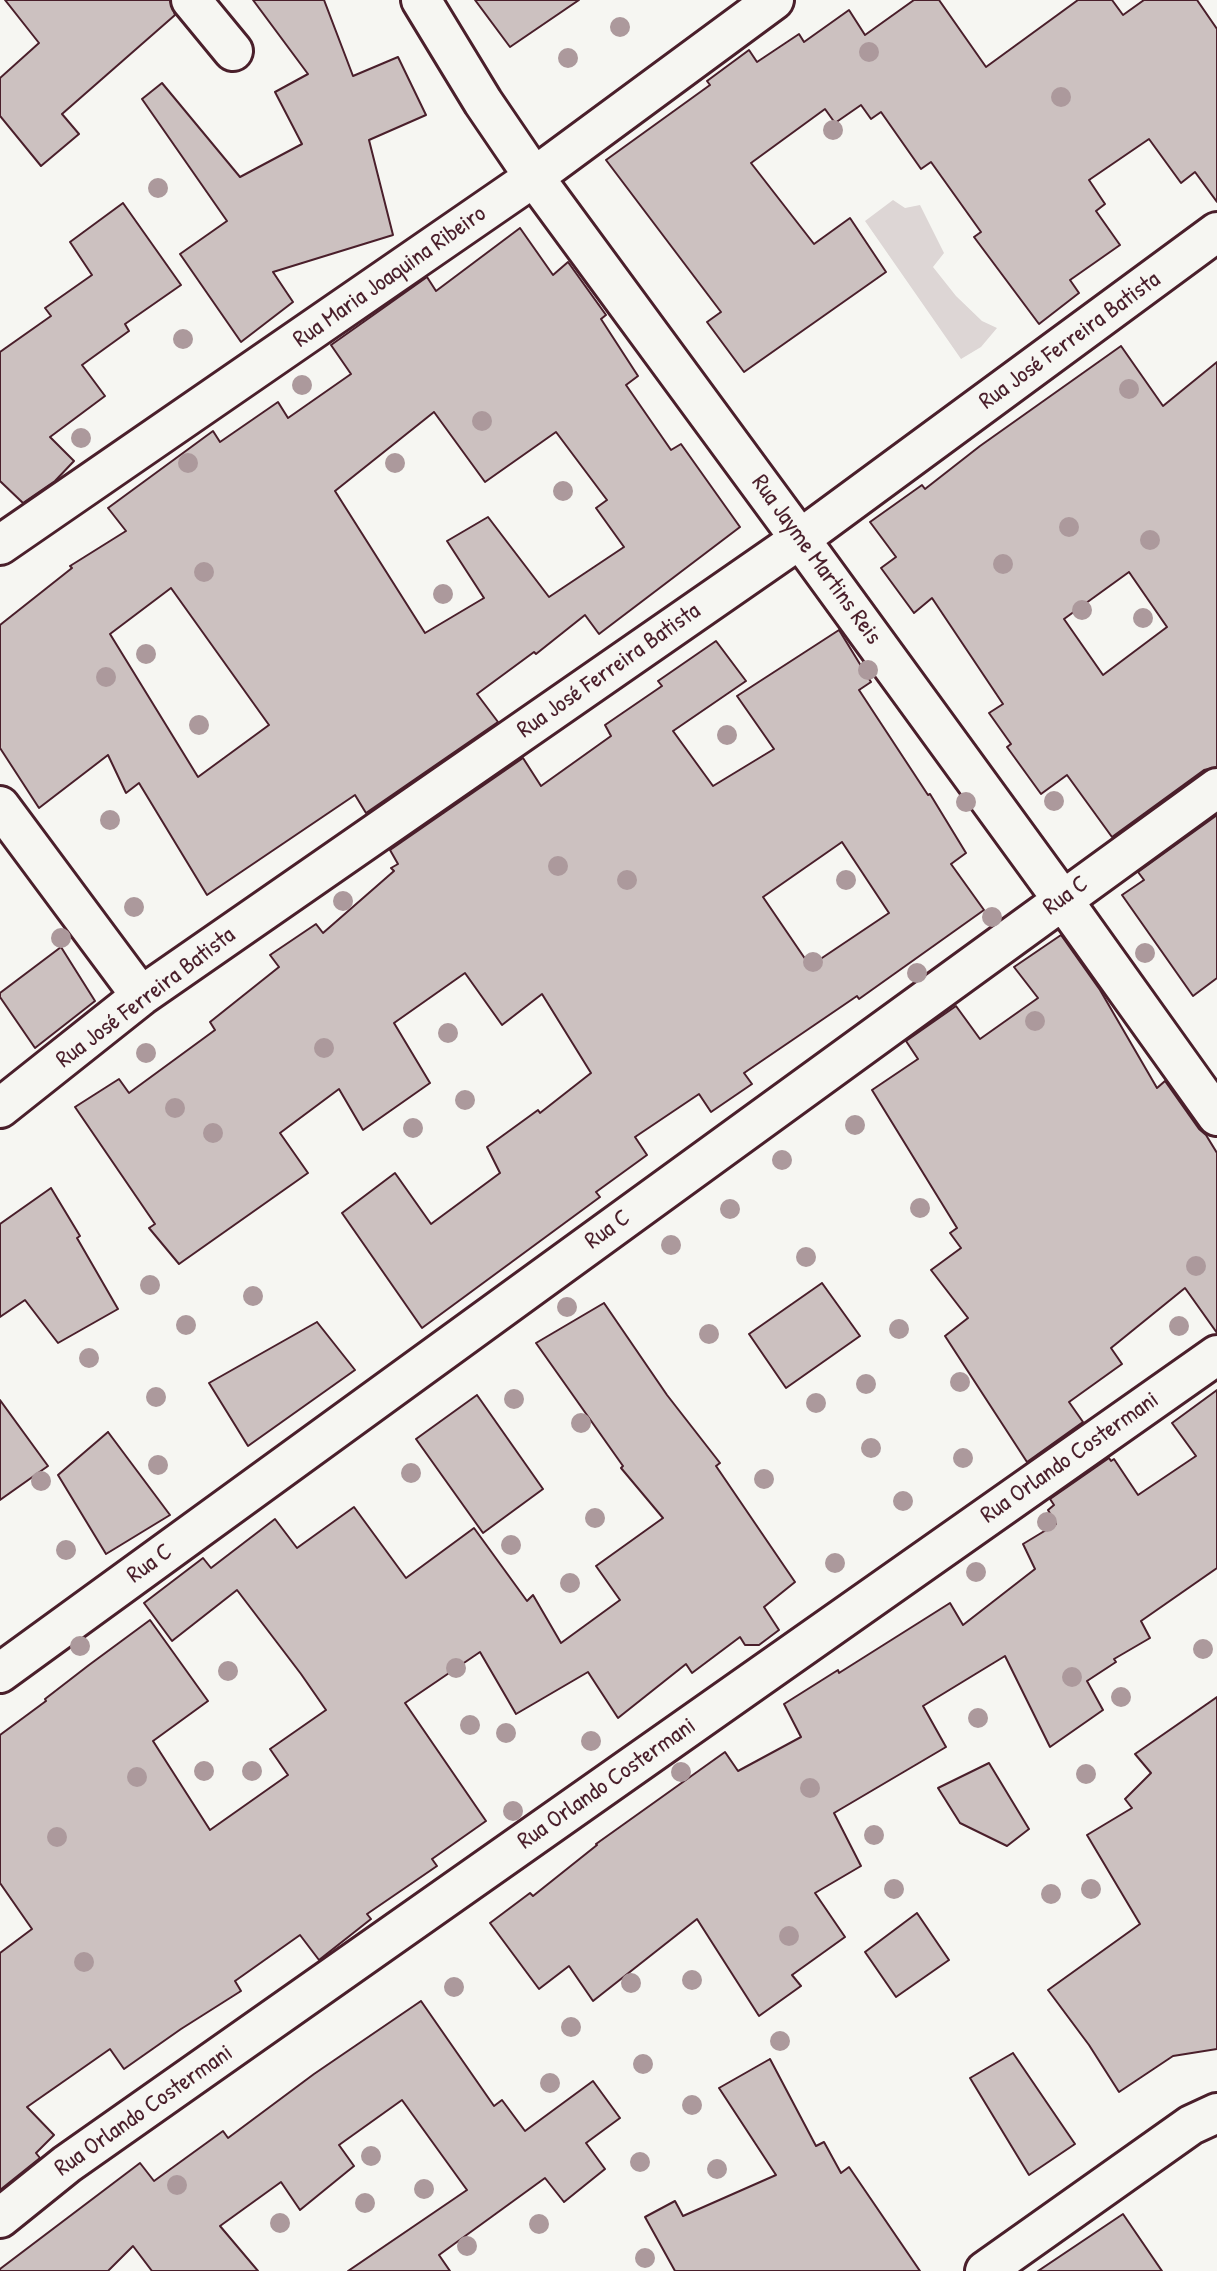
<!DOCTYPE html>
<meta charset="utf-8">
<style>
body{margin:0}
canvas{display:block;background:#f6f6f2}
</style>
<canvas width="1217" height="2271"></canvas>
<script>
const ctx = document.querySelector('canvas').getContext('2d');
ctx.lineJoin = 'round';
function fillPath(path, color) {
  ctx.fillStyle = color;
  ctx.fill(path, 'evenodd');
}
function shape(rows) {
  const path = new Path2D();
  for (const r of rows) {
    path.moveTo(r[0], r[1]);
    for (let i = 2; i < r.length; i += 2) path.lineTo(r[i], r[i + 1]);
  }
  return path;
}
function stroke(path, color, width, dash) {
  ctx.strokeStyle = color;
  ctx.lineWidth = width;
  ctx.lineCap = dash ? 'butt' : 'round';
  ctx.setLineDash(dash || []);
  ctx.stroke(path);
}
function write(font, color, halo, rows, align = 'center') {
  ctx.font = font + ' "Patrick Hand",sans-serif';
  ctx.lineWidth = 7;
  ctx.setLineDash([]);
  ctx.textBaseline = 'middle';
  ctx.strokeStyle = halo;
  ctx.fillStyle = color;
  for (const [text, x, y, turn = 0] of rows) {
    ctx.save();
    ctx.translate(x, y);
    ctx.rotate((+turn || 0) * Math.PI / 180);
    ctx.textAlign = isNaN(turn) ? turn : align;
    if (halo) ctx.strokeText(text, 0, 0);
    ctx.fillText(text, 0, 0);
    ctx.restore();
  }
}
fillPath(shape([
 [893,200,905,208,920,205,944,253,933,267,956,296,982,321,997,328,981,347,961,359,865,221]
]), '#ddd6d5');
const building = shape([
 [5,0,170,0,175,15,62,114,79,134,41,166,0,116,0,78,39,43,5,0],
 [253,0,324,0,353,76,398,57,426,115,369,140,393,235,273,272,293,302,241,342,180,254,227,221,142,99,162,83,240,177,302,144,275,92,308,74,253,0],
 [475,0,579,0,510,47,475,0],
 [914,0,939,0,986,67,1078,0,1112,0,1123,15,1144,0,1197,0,1217,29,1217,202,1195,172,1181,183,1149,139,1089,180,1105,204,1096,211,1120,245,1070,280,1079,293,1039,324,974,237,981,232,931,162,921,169,881,112,871,119,861,105,835,123,825,109,751,163,814,244,850,218,886,272,744,372,707,322,721,312,606,160,710,85,707,81,749,50,757,62,799,34,804,42,849,10,865,35,914,0],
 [123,203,181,285,125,324,129,331,82,365,105,396,50,437,74,461,55,481,23,503,0,481,0,352,51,316,45,308,92,275,70,242,123,203],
 [520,228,553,275,568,262,606,315,601,319,638,376,626,385,671,450,681,444,740,527,599,634,585,615,536,654,534,652,477,694,498,722,366,813,355,795,207,895,139,783,126,793,108,755,39,808,0,748,0,625,72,568,70,566,126,531,108,508,213,431,220,442,278,402,288,418,351,374,331,345,427,277,436,291,520,228],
 [434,412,485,482,556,432,607,500,596,508,624,547,549,597,488,517,447,541,484,598,425,633,335,491,434,412],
 [171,588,269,725,198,777,110,634,171,588],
 [1121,346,1163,406,1217,362,1217,767,1204,770,1112,837,1067,775,1041,794,1007,747,1011,744,989,713,1003,704,932,598,914,613,881,568,896,557,870,522,922,485,925,489,980,446,1121,346],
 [1129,572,1167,627,1103,675,1064,619,1129,572],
 [839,630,871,682,859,690,928,795,930,794,966,853,951,864,984,910,859,999,857,996,744,1073,752,1084,711,1112,699,1094,635,1137,647,1155,596,1192,600,1197,422,1328,342,1213,395,1173,431,1224,500,1173,487,1147,538,1110,540,1113,591,1073,542,994,502,1025,465,973,394,1023,430,1083,363,1130,339,1089,280,1133,308,1173,179,1264,149,1228,155,1224,75,1107,119,1079,129,1093,215,1030,210,1022,279,967,270,955,316,924,323,933,394,871,391,868,398,864,390,850,523,758,541,786,611,736,605,725,662,686,658,681,716,641,746,681,673,731,713,786,774,749,737,696,839,630],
 [842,842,889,913,810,966,763,897,842,842],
 [1217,815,1217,978,1193,996,1122,895,1144,880,1138,872,1217,815],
 [1061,935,1100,990,1157,1088,1165,1081,1199,1129,1206,1135,1217,1153,1217,1333,1185,1288,1111,1348,1122,1364,1069,1402,1083,1422,1027,1462,945,1336,968,1318,931,1270,961,1248,950,1233,957,1228,872,1090,918,1059,906,1041,956,1006,980,1039,1038,998,1014,967,1061,935],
 [61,947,95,1001,35,1048,0,997,0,993,61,947],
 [51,1188,80,1236,77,1238,118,1309,58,1343,25,1300,0,1317,0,1224,51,1188],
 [822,1283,860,1336,786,1388,749,1334,822,1283],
 [604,1303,667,1395,720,1463,716,1466,795,1582,764,1607,779,1630,759,1645,745,1645,740,1637,692,1673,686,1664,618,1718,588,1672,516,1714,480,1652,405,1703,486,1821,432,1859,437,1866,367,1914,371,1919,319,1960,300,1935,235,1981,241,1991,181,2029,124,2069,110,2049,27,2107,54,2135,36,2153,40,2158,0,2190,0,1953,32,1929,0,1883,0,1735,46,1701,45,1699,89,1665,150,1620,208,1701,153,1741,210,1830,288,1775,270,1749,326,1710,301,1674,237,1590,172,1641,144,1603,203,1558,211,1568,275,1519,297,1548,354,1507,406,1578,474,1528,527,1601,533,1595,561,1643,620,1600,596,1566,663,1518,621,1468,623,1466,536,1343,604,1303],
 [317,1322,355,1370,248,1446,209,1383,317,1322],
 [1217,1390,1217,1568,1141,1621,1150,1638,1114,1659,1116,1662,1087,1681,1103,1710,1050,1747,1005,1656,923,1706,946,1747,834,1813,861,1866,815,1893,845,1937,792,1975,801,1986,759,2016,697,1919,593,2001,569,1966,539,1989,490,1923,530,1893,533,1896,597,1845,596,1844,725,1752,738,1771,801,1737,784,1704,838,1670,839,1673,950,1603,963,1625,1035,1569,1023,1544,1056,1524,1048,1510,1054,1505,1050,1499,1109,1458,1111,1461,1114,1459,1138,1495,1196,1456,1172,1423,1217,1390],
 [477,1395,543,1489,483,1533,416,1439,477,1395],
 [0,1400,48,1466,0,1500,0,1400],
 [108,1432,170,1515,106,1554,58,1475,108,1432],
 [1217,1697,1217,2049,1173,2056,1119,2092,1089,2045,1048,1990,1140,1924,1087,1835,1132,1808,1125,1799,1151,1773,1135,1754,1217,1697],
 [989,1763,1029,1829,1007,1846,960,1823,938,1788,989,1763],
 [917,1913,949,1960,896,1997,865,1952,917,1913],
 [421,2001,494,2106,502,2100,525,2131,593,2081,620,2118,586,2143,605,2169,564,2202,545,2178,439,2255,450,2271,348,2271,467,2190,402,2100,339,2145,354,2166,300,2210,281,2182,220,2226,258,2271,152,2271,133,2246,108,2271,0,2271,0,2269,140,2163,154,2181,223,2131,228,2138,314,2074,421,2001],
 [1013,2053,1075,2144,1029,2175,970,2078,1013,2053],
 [770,2059,816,2146,824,2142,841,2173,849,2167,920,2271,675,2271,645,2217,675,2201,683,2216,776,2175,719,2088,770,2059],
 [1123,2214,1162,2271,1038,2271,1123,2214]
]);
fillPath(building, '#ccc1c0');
stroke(building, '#4a1f2b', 2);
const minor = shape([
 [191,0,233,51],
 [421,0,483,102,534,177,800,539,1062,899,1217,1116],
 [0,545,534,177,774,0],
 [0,806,141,996],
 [0,1108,141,996,800,539,1217,232],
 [0,1673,1217,788],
 [0,2218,67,2164,1217,1355],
 [985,2271,1191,2125,1217,2113]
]);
stroke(minor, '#4a1f2b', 44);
stroke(minor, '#f6f6f2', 38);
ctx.fillStyle = '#ac999c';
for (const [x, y] of [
 [620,27],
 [869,52],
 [568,58],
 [1061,97],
 [833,130],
 [158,188],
 [183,339],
 [302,385],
 [1129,389],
 [482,421],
 [81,438],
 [188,463],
 [395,463],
 [563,491],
 [1069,527],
 [1150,540],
 [1003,564],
 [204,572],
 [443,594],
 [1082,610],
 [1143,618],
 [146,654],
 [868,670],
 [106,677],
 [199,725],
 [727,735],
 [1054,801],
 [966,802],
 [110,820],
 [558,866],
 [627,880],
 [846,880],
 [343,901],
 [134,907],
 [992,917],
 [61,938],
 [1145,953],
 [813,962],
 [917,973],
 [1035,1021],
 [448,1033],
 [324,1048],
 [146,1053],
 [465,1100],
 [175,1108],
 [855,1125],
 [413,1128],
 [213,1133],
 [782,1160],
 [920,1208],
 [730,1209],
 [671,1245],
 [806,1257],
 [1196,1266],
 [150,1285],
 [253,1296],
 [567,1307],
 [186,1325],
 [1179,1326],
 [899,1329],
 [709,1334],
 [89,1358],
 [960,1382],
 [866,1384],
 [156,1397],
 [514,1399],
 [816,1403],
 [581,1423],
 [871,1448],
 [963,1458],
 [158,1465],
 [411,1473],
 [764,1479],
 [41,1481],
 [903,1501],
 [595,1518],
 [1047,1522],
 [511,1545],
 [66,1550],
 [835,1563],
 [976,1572],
 [570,1583],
 [80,1646],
 [1203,1649],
 [456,1668],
 [228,1671],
 [1072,1677],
 [1121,1697],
 [978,1718],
 [470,1725],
 [506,1733],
 [591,1741],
 [204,1771],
 [252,1771],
 [681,1772],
 [1086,1774],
 [137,1777],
 [810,1788],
 [513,1811],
 [874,1835],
 [57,1837],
 [894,1889],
 [1091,1889],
 [1051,1894],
 [789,1936],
 [84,1962],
 [692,1980],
 [631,1983],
 [454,1987],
 [571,2027],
 [780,2041],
 [643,2064],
 [550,2083],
 [692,2105],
 [371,2156],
 [640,2162],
 [717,2169],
 [177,2185],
 [424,2189],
 [365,2203],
 [280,2223],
 [539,2224],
 [467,2246],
 [645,2258]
]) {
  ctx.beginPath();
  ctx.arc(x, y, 10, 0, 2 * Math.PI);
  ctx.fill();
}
write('24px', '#4a1f2b', '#f6f6f2', [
 ["Rua Maria Joaquina Ribeiro",390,277,-35],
 ["Rua José Ferreira Batista",1070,341,-36],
 ["Rua Jayme Martins Reis",816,560,54],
 ["Rua José Ferreira Batista",609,671,-35],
 ["Rua C",1066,896,-36],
 ["Rua José Ferreira Batista",146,998,-37],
 ["Rua C",608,1230,-36],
 ["Rua Orlando Costermani",1070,1458,-35],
 ["Rua C",150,1564,-36],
 ["Rua Orlando Costermani",607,1784,-35],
 ["Rua Orlando Costermani",144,2111,-35]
]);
</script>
